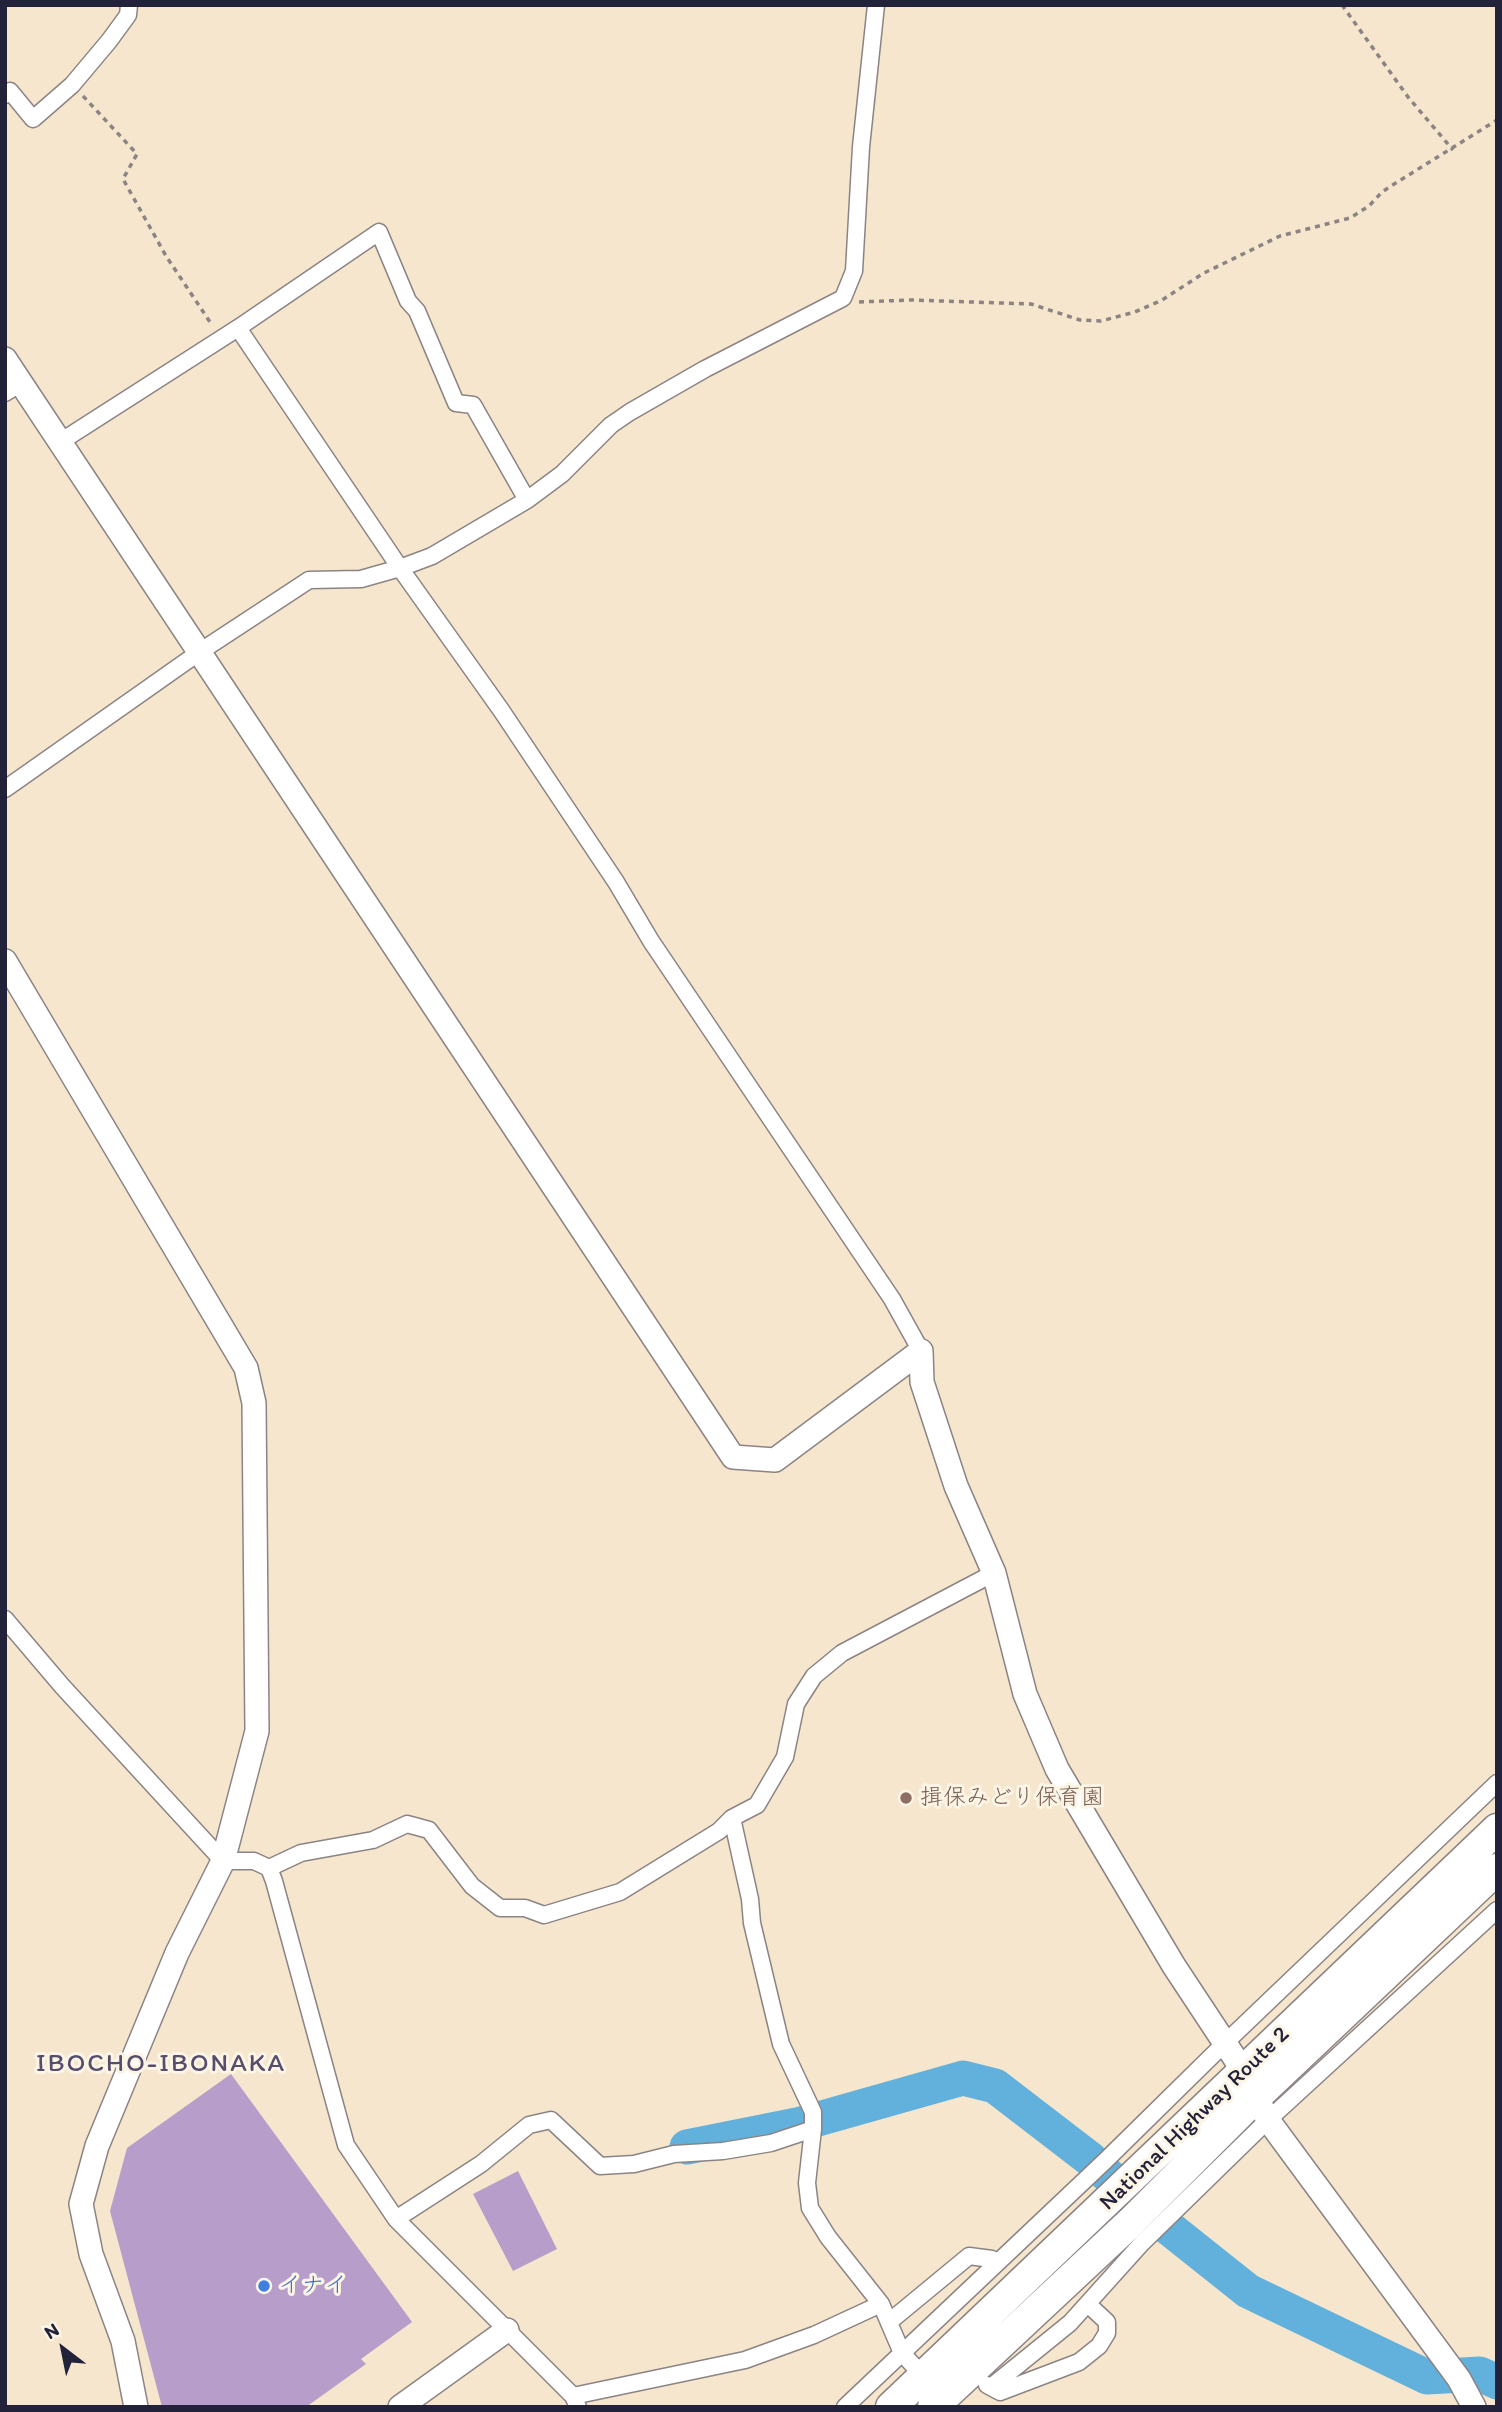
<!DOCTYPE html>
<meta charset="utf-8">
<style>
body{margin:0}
#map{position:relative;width:1502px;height:2412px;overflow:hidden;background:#f5e6cd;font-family:Itim,sans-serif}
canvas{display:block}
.frame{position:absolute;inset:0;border:7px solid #22223b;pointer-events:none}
.north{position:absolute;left:28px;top:2314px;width:70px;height:70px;-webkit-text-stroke:5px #fcf5e5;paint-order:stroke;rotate:328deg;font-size:19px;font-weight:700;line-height:28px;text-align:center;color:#22223b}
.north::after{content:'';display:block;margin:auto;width:24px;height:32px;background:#22223b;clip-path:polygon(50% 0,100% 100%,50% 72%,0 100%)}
</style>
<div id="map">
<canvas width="1502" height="2412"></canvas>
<div class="frame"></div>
<div class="north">N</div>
</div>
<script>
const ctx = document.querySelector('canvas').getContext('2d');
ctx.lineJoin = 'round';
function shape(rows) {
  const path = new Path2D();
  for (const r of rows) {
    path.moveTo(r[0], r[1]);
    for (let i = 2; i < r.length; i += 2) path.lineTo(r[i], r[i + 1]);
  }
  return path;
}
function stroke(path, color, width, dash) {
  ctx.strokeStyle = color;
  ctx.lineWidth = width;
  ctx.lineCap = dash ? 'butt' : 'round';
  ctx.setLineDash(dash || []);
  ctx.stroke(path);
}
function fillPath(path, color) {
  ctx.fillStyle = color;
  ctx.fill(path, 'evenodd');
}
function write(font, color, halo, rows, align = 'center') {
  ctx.font = font + ' Itim,"Klee One",sans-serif';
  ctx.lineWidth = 6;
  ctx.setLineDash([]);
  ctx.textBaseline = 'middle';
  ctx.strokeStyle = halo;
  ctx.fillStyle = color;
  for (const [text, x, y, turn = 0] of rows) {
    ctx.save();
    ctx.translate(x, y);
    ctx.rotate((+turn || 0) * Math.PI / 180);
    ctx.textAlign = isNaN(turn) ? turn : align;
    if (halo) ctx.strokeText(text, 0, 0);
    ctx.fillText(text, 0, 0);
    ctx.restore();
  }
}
stroke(shape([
 [687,2147,797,2125,963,2078,995,2086,1090,2159,1145,2209,1248,2291,1427,2377,1480,2374,1497,2382]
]), '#62b1dc', 35);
fillPath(shape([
 [231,2074,412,2322,361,2359,366,2364,306,2407,162,2407,110,2211,127,2148],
 [518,2171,557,2249,513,2271,473,2194]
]), '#b79dca');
const street = shape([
 [5,95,10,91,33,119,72,85,109,41,128,15,129,5],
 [238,328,400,568,501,710,616,882,651,941,892,1299,921,1351],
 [5,393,21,383],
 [60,442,238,328,379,232,408,301,417,311,456,403,473,405,527,500],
 [5,789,201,651,309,580,361,579,400,568,432,556,527,500,562,474,611,425,630,412,705,369,843,298,854,271,861,147,876,5],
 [5,1619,62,1686,223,1861,254,1861,269,1868,274,1881,346,2145,396,2219,573,2396,578,2407],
 [732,1818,750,1899,752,1923,781,2044,813,2112,813,2129,807,2183,810,2208,828,2237,881,2304,902,2353,923,2376],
 [269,1868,301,1853,373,1840,407,1824,429,1830,472,1886,500,1908,525,1908,544,1915,620,1892,719,1831,732,1818,757,1805,785,1757,796,1704,814,1676,842,1653,994,1573],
 [396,2219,481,2164,529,2125,551,2120,600,2166,634,2164,674,2154,723,2151,771,2143,813,2129],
 [889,2322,969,2256,992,2259],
 [987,2385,1000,2392,1079,2362,1099,2346,1107,2333,1107,2322,1091,2307],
 [991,2387,1070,2323,1142,2243,1268,2120,1497,1910],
 [573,2396,745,2360,814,2335,881,2304],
 [845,2407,1105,2161,1225,2043,1497,1783]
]);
const secondary = shape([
 [5,359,733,1457,775,1460,921,1351],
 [5,961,246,1368,254,1403,257,1731,223,1861,177,1953,97,2146,81,2204,91,2254,123,2341,136,2407],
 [921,1351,922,1382,956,1486,994,1573,1025,1694,1057,1769,1174,1966,1244,2072,1268,2120,1459,2379,1474,2407],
 [400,2407,507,2330]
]);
const highway = shape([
 [891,2407,1497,1829],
 [933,2407,1131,2222,1257,2096,1497,1869]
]);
stroke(street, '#8c8484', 19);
stroke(secondary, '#8c8484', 26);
stroke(highway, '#8c8484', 33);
stroke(shape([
 [1342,5,1408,97,1453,150],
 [83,96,137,154,123,179,166,256,212,325],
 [859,302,912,300,1031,304,1080,320,1101,321,1135,312,1162,300,1204,273,1280,236,1350,218,1369,206,1382,192,1391,186,1497,120]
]), '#8c8484', 3.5, [5, 5]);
stroke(street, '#fff', 16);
stroke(secondary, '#fff', 23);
stroke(highway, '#fff', 30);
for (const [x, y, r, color] of [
 [906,1798,7,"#8d6e63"],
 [264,2286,7,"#3f7fe0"]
]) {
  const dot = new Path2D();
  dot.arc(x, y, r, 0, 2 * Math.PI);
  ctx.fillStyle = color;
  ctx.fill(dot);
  stroke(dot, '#fcf5e5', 2.5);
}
write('23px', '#785e54', '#fcf5e5', [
 ["揖保みどり保育園",920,1798]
], 'left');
write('23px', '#22223b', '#fcf5e5', [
 ["National Highway Route 2",1195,2119,-44]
]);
write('23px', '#366cbe', '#fcf5e5', [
 ["イナイ",278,2286]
], 'left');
ctx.letterSpacing = '2px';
write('26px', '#564d6d', '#fcf5e5', [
 ["IBOCHO-IBONAKA",161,2064]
]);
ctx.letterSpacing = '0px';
</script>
